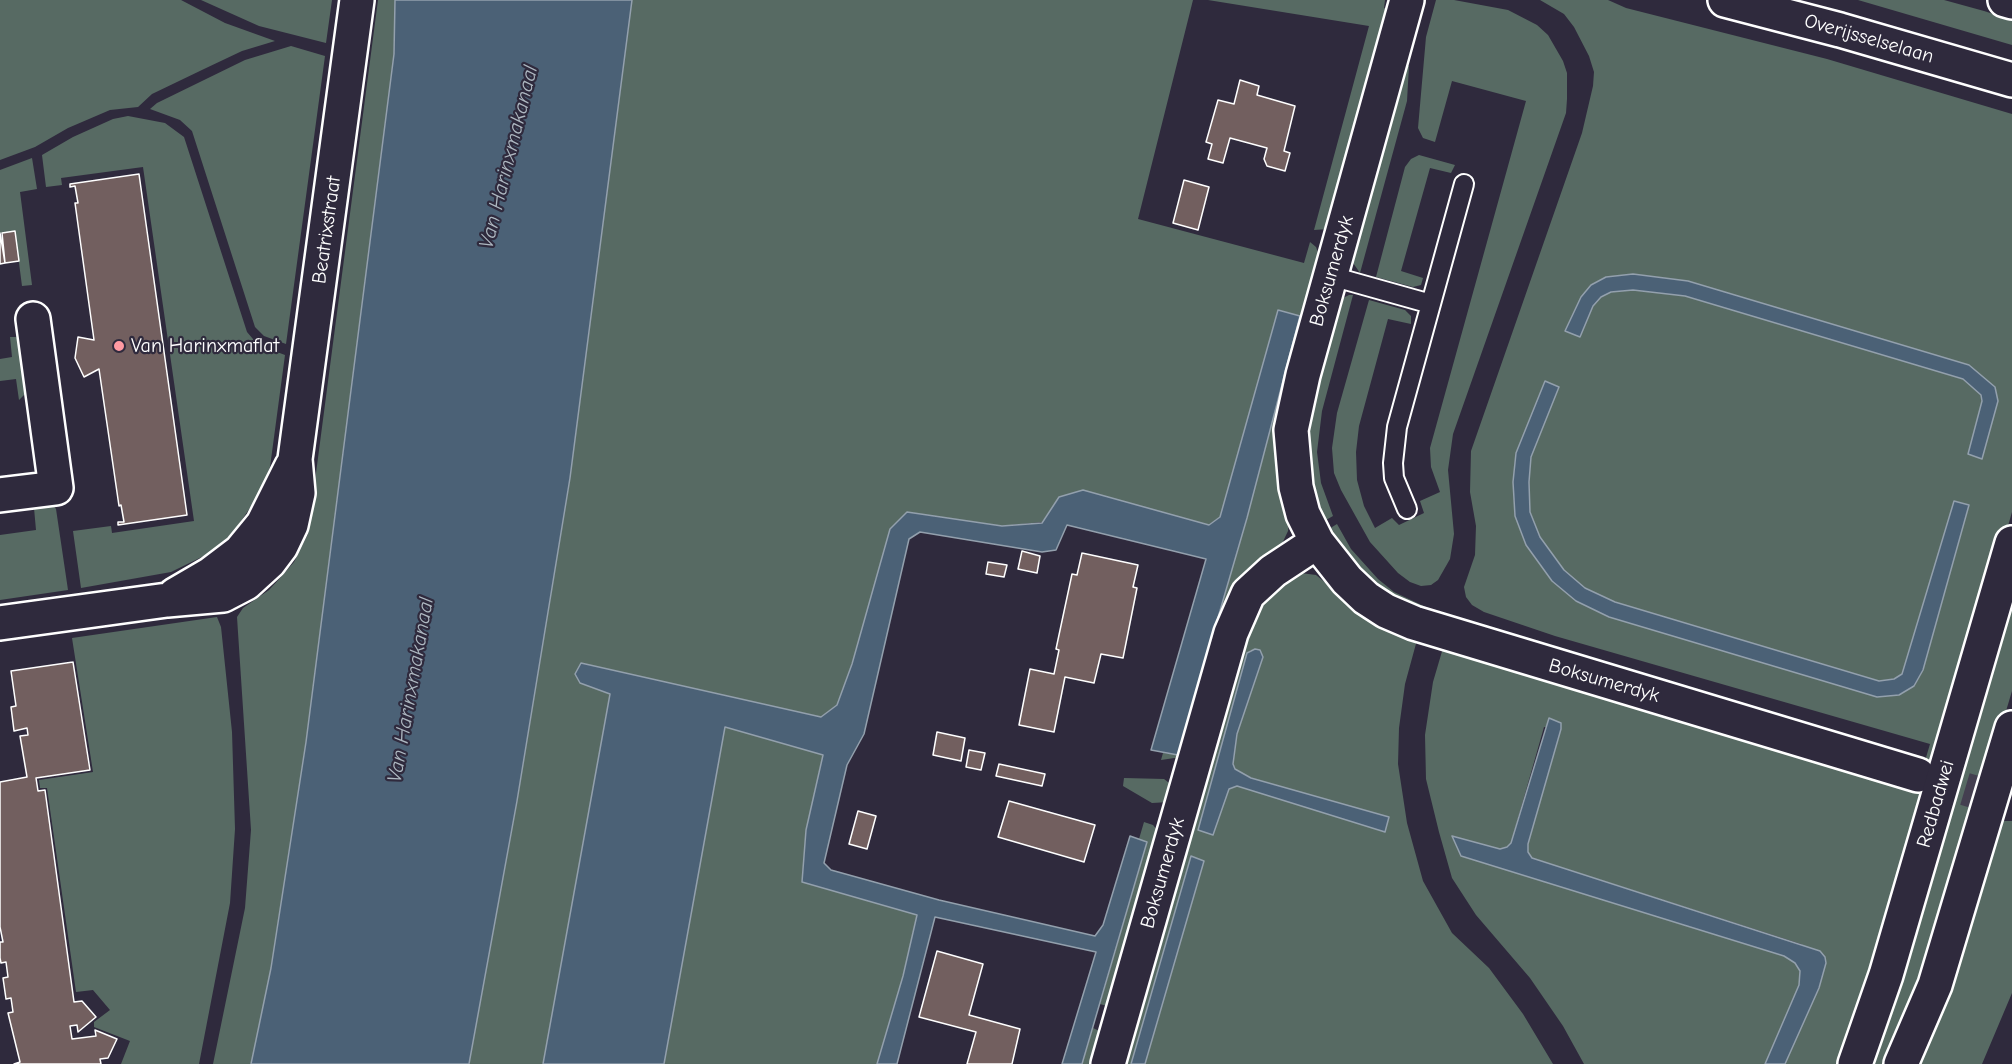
<!DOCTYPE html>
<style>
body{margin:0}
canvas{display:block;background:#2f2a3d}
</style>
<canvas width="2012" height="1064"></canvas>
<script>
const ctx = document.querySelector('canvas').getContext('2d');
ctx.lineJoin = 'round';
function fillPath(path, color) {
  ctx.fillStyle = color;
  ctx.fill(path, 'evenodd');
}
function shape(rows) {
  const path = new Path2D();
  for (const r of rows) {
    path.moveTo(r[0], r[1]);
    for (let i = 2; i < r.length; i += 2) path.lineTo(r[i], r[i + 1]);
  }
  return path;
}
function stroke(path, color, width, dash) {
  ctx.strokeStyle = color;
  ctx.lineWidth = width;
  ctx.lineCap = dash ? 'butt' : 'round';
  ctx.setLineDash(dash || []);
  ctx.stroke(path);
}
function write(font, color, halo, rows, align = 'center') {
  ctx.font = font + ' "Comic Neue",sans-serif';
  ctx.lineWidth = 4.5;
  ctx.setLineDash([]);
  ctx.textBaseline = 'middle';
  ctx.strokeStyle = halo;
  ctx.fillStyle = color;
  for (const [text, x, y, turn = 0] of rows) {
    ctx.save();
    ctx.translate(x, y);
    ctx.rotate((+turn || 0) * Math.PI / 180);
    ctx.textAlign = isNaN(turn) ? turn : align;
    if (halo) ctx.strokeText(text, 0, 0);
    ctx.fillText(text, 0, 0);
    ctx.restore();
  }
}
fillPath(shape([
 [0,0,181,0,225,23,275,41,242,51,204,69,152,94,138,107,110,110,68,128,35,147,0,160],
 [201,0,332,0,326,43,259,26],
 [378,0,395,0,394,54,306,742,271,968,251,1064,213,1064,245,908,251,830,237,617,243,608,269,590,281,577,294,562,308,534],
 [632,0,1193,0,1138,219,1304,263,1310,242,1316,247,1321,261,1288,531,1181,757,1161,760,1163,753,1178,754,1247,518,1300,317,1278,310,1220,517,1208,525,1171,515,1059,497,1042,522,1002,526,907,512,837,705,821,717,581,663,580,683,610,694,543,1064,469,1064,517,801,570,478],
 [1208,0,1385,0,1384,8,1393,10,1328,229,1314,230,1369,26],
 [1436,0,1454,0,1508,10,1537,25,1548,35,1563,61,1567,73,1567,99,1566,113,1453,434,1448,470,1454,534,1450,559,1438,580,1431,585,1421,586,1410,582,1398,573,1370,542,1341,490,1334,473,1332,448,1337,413,1369,300,1405,310,1411,316,1411,324,1388,319,1359,426,1356,452,1357,480,1364,506,1375,528,1392,518,1399,525,1424,513,1420,501,1440,492,1431,467,1430,448,1526,101,1452,81,1435,142,1423,138,1418,128,1426,37],
 [1540,0,1608,0,1626,8,1827,59,2012,114,2012,512,1938,769,1844,1064,1785,1064,1819,988,1826,963,1801,944,1532,858,1528,852,1528,844,1561,729,1544,727,1511,843,1507,847,1500,849,1486,846,1461,856,1784,956,1795,963,1800,971,1799,985,1765,1064,1584,1064,1563,1026,1530,978,1476,915,1452,878,1439,832,1426,779,1425,735,1433,682,1443,648,1917,788,1930,744,1555,636,1484,612,1472,605,1466,597,1464,587,1475,555,1476,526,1470,492,1471,451,1582,133,1593,86,1594,72,1589,56,1574,27,1564,14],
 [1633,274,1688,281,1969,365,1998,401,1968,454,1982,401,1981,394,1963,379,1685,296,1633,290,1611,292,1601,297,1593,306,1580,337,1591,285,1606,277],
 [1545,381,1559,387,1531,457,1529,482,1530,512,1540,537,1564,570,1585,588,1615,602,1879,681,1894,679,1902,674,1955,501,1969,505,1923,670,1914,686,1899,695,1576,601,1552,581,1526,545,1515,516,1513,482,1516,453],
 [1858,0,1944,0,1984,11,2012,20,2012,45],
 [291,46,325,56,286,344,264,336,255,327,192,131,180,120,150,109,157,103,245,60],
 [1403,64,1409,66,1407,101,1360,273,1351,260],
 [128,116,165,123,184,137,247,332,258,345,285,355,270,467,260,493,235,530,214,551,171,572,81,588,73,531,111,526,112,533,194,521,143,167,61,178,62,185,46,187,42,155,73,137,113,119],
 [1419,155,1455,165,1451,173,1430,168,1401,271,1423,278,1421,285,1413,287,1376,277,1405,167,1411,159],
 [32,158,37,189,20,192,32,285,22,286,15,232,0,233,0,170],
 [1349,295,1353,295,1322,411,1317,452,1321,483,1333,516,1319,524,1306,474,1308,409,1339,300],
 [10,337,16,337,21,342,28,391,19,400,16,379,0,381,0,359,12,357],
 [53,505,56,509,68,590,0,600,0,535,36,530,34,508],
 [1337,524,1351,549,1378,579,1394,592,1430,609,1424,617,1374,590,1324,532],
 [1293,572,1316,575,1364,614,1417,640,1405,684,1399,728,1398,764,1407,823,1423,881,1452,933,1489,968,1523,1014,1553,1064,1145,1064,1204,861,1191,856,1131,1064,1118,1064,1256,604],
 [1251,650,1263,657,1237,734,1233,764,1235,769,1251,778,1389,817,1237,786,1229,789,1198,830,1247,653],
 [2012,578,2012,691,1968,838,1891,1064,1866,1064],
 [217,617,221,627,232,732,235,829,230,903,199,1064,121,1064,130,1041,94,1027,94,1022,110,1010,93,990,76,992,47,788,40,788,39,780,93,772,72,638],
 [725,727,823,754,806,830,802,882,917,914,903,976,877,1064,664,1064],
 [1124,778,1164,779,1173,786,1169,802,1152,803,1123,786],
 [1994,821,2012,821,2012,993,1982,1064,1914,1064],
 [1144,822,1153,825,1158,831,1110,1007,1100,1004,1147,842,1139,839],
 [1093,1028,1104,1033,1097,1064,1082,1064]
]), '#576a63');
const water = shape([
 [395,0,632,0,570,478,517,801,469,1064,251,1064,271,968,306,742,394,54,395,0],
 [1633,274,1688,281,1969,365,1995,387,1998,401,1982,459,1968,454,1982,401,1981,395,1963,379,1685,296,1633,290,1611,292,1601,297,1593,306,1580,337,1565,331,1581,297,1591,285,1606,277,1633,274],
 [1278,310,1300,316,1247,518,1178,755,1151,750,1206,559,1067,525,1056,550,1042,552,920,532,909,539,864,734,847,765,824,863,831,870,939,900,1095,936,1103,925,1130,836,1147,842,1082,1064,1062,1064,1096,952,935,917,897,1064,877,1064,903,976,917,915,802,882,806,830,823,755,725,727,664,1064,543,1064,610,694,580,683,575,674,581,663,821,717,837,705,852,664,890,529,907,512,1002,526,1042,523,1059,497,1083,490,1209,525,1220,517,1278,310],
 [1545,381,1559,387,1531,457,1529,482,1530,512,1540,537,1564,570,1585,588,1615,602,1879,681,1894,679,1902,674,1954,501,1969,505,1923,670,1914,686,1899,695,1877,697,1609,617,1576,601,1552,581,1526,545,1515,516,1513,482,1516,453,1545,381],
 [1255,649,1260,650,1263,657,1237,734,1233,764,1235,769,1251,778,1389,817,1385,832,1237,786,1229,789,1213,835,1198,830,1247,653,1255,649],
 [1549,718,1561,723,1561,729,1528,844,1528,852,1532,858,1820,951,1825,957,1826,963,1819,988,1785,1064,1765,1064,1799,985,1800,971,1795,963,1784,956,1461,856,1452,836,1500,849,1507,847,1511,843,1549,718],
 [1191,856,1204,861,1145,1064,1131,1064,1191,856]
]);
fillPath(water, '#4b6176');
stroke(water, '#93a0ad', 1.5);
const building = shape([
 [1240,80,1259,86,1257,95,1295,106,1284,151,1290,153,1285,171,1267,166,1264,159,1267,148,1230,138,1223,163,1208,159,1212,144,1206,142,1218,100,1234,104,1240,80],
 [139,174,187,515,118,525,118,522,124,522,121,505,119,506,99,369,84,377,75,358,78,337,94,340,75,203,78,203,75,186,70,187,70,184,139,174],
 [1184,180,1209,187,1198,230,1173,223,1184,180],
 [15,231,19,261,5,263,2,233,15,231],
 [0,233,5,263,0,264,0,233],
 [1022,551,1040,556,1037,573,1018,569,1022,551],
 [1082,553,1138,565,1133,587,1137,588,1123,658,1101,654,1094,683,1065,677,1054,732,1019,725,1030,669,1054,674,1059,650,1056,649,1072,574,1077,575,1082,553],
 [988,562,1007,565,1004,577,986,574,988,562],
 [73,662,90,770,36,778,38,791,45,790,74,1002,82,1001,96,1017,78,1032,77,1025,70,1026,72,1039,96,1036,95,1030,117,1039,108,1058,100,1059,101,1064,14,1064,20,1062,8,1013,13,1012,11,998,6,999,3,978,8,977,6,962,1,963,0,958,0,942,3,942,0,927,0,782,27,777,20,736,28,735,27,728,14,731,11,707,16,706,11,671,73,662],
 [937,732,965,738,961,761,933,755,937,732],
 [969,750,985,753,981,770,966,767,969,750],
 [999,764,1045,774,1042,786,996,776,999,764],
 [1009,801,1095,825,1084,862,998,837,1009,801],
 [858,811,876,816,867,849,849,844,858,811],
 [937,951,983,964,969,1015,1020,1029,1012,1064,967,1064,976,1032,919,1017,937,951]
]);
fillPath(building, '#725f5f');
stroke(building, '#fff', 1.5);
stroke(shape([
 [1918,775,2012,803]
]), '#443f50', 33, [33, 16]);
const lane = shape([
 [1331,276,1431,304],
 [1407,509,1394,478,1393,463,1397,427,1464,184]
]);
const street = shape([
 [1407,0,1303,375,1291,430,1296,487,1303,514,1317,542,1347,580,1366,598,1386,611,1414,623,1918,775],
 [0,495,56,488,33,319],
 [175,595,211,574,240,552,263,524,292,466],
 [0,623,167,600,223,595,246,583,269,562,281,546,291,525,298,493,295,459,357,0],
 [1108,1064,1231,633,1248,594,1273,571,1317,542]
]);
const secondary = shape([
 [1855,1064,1886,975,2012,543],
 [1901,1064,1935,985,2012,728]
]);
const primary = shape([
 [1725,0,1840,30,2012,80],
 [2005,0,2012,2]
]);
stroke(lane, '#fff', 22);
stroke(street, '#fff', 38);
stroke(secondary, '#fff', 38);
stroke(primary, '#fff', 38);
stroke(lane, '#2f2a3d', 18);
stroke(street, '#2f2a3d', 33);
stroke(secondary, '#2f2a3d', 33);
stroke(primary, '#2f2a3d', 33);
for (const [x, y, r, color] of [
 [119,346,6,"#ff9aa2"]
]) {
  const dot = new Path2D();
  dot.arc(x, y, r, 0, 2 * Math.PI);
  ctx.fillStyle = color;
  ctx.fill(dot);
  stroke(dot, '#2f2a3d', 2);
}
write('20px', '#fff', '#2f2a3d', [
 ["Overijsselselaan",1869,39,16],
 ["Beatrixstraat",327,230,-82],
 ["Boksumerdyk",1332,271,-74],
 ["Boksumerdyk",1604,681,16],
 ["Redbadwei",1936,804,-74],
 ["Boksumerdyk",1163,873,-74]
]);
write('20px', '#fff', '#2f2a3d', [
 ["Van Harinxmaflat",131,346]
], 'left');
write('italic 21px', '#aeb8c1', '#2f2a3d', [
 ["Van Harinxmakanaal",509,157,-76],
 ["Van Harinxmakanaal",411,690,-80]
]);
</script>
